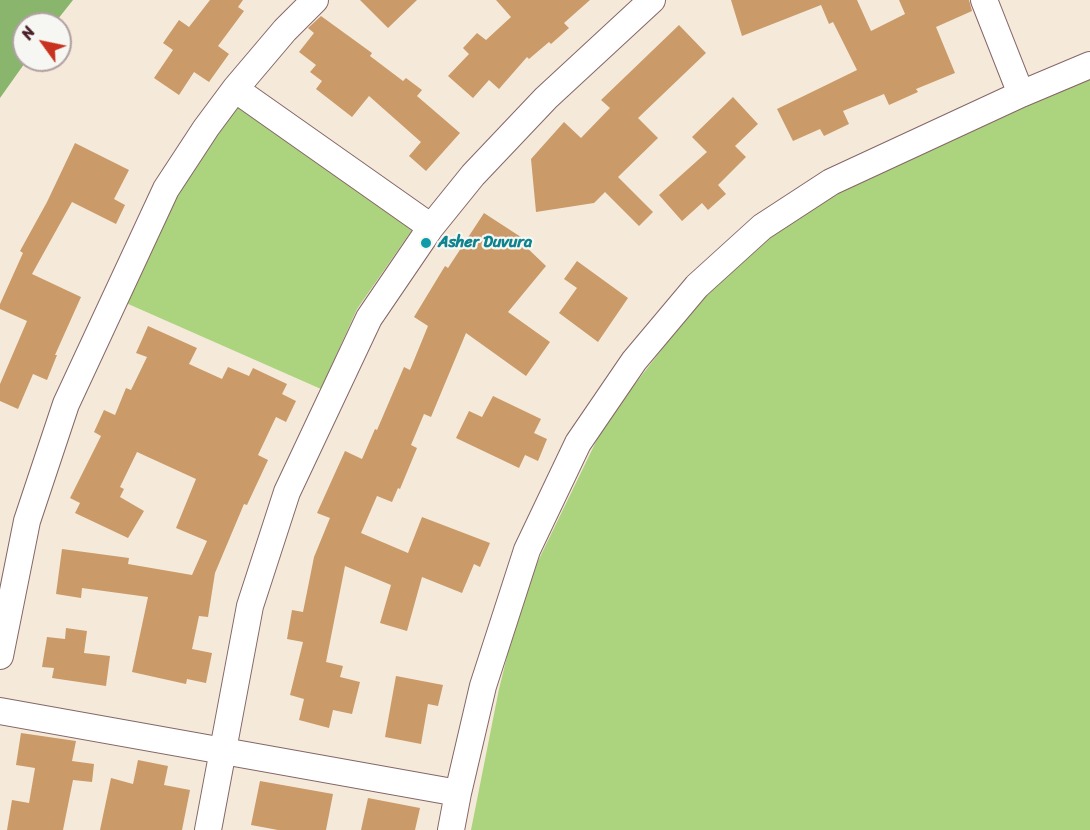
<!DOCTYPE html>
<style>
body{margin:0}
#map{position:relative;width:1090px;height:830px;overflow:hidden;background:#f5ead9;font-family:Sriracha,sans-serif}
canvas{display:block}
.north{position:absolute;left:12px;top:12px;width:60px;height:60px;box-sizing:border-box;background:#f6f6f2;border:2px solid #b1a0a2;border-radius:50%;rotate:303deg;font-size:16px;font-weight:700;line-height:24px;text-align:center;color:#4a1f2b}
.north::after{content:'';display:block;margin:auto;width:21px;height:27px;background:#c8321e;clip-path:polygon(50% 0,100% 100%,50% 72%,0 100%)}
</style>
<div id="map">
<canvas width="1090" height="830"></canvas>
<div class="north">N</div>
</div>
<script>
const ctx = document.querySelector('canvas').getContext('2d');
ctx.lineJoin = 'round';
function fillPath(path, color) {
  ctx.fillStyle = color;
  ctx.fill(path, 'evenodd');
}
function shape(rows) {
  const path = new Path2D();
  for (const r of rows) {
    path.moveTo(r[0], r[1]);
    for (let i = 2; i < r.length; i += 2) path.lineTo(r[i], r[i + 1]);
  }
  return path;
}
function stroke(path, color, width, dash) {
  ctx.strokeStyle = color;
  ctx.lineWidth = width;
  ctx.lineCap = dash ? 'butt' : 'round';
  ctx.setLineDash(dash || []);
  ctx.stroke(path);
}
function write(font, color, halo, rows, align = 'center') {
  ctx.font = font + ' Sriracha,sans-serif';
  ctx.lineWidth = 4.5;
  ctx.setLineDash([]);
  ctx.textBaseline = 'middle';
  ctx.strokeStyle = halo;
  ctx.fillStyle = color;
  for (const [text, x, y, turn = 0] of rows) {
    ctx.save();
    ctx.translate(x, y);
    ctx.rotate((+turn || 0) * Math.PI / 180);
    ctx.textAlign = isNaN(turn) ? turn : align;
    if (halo) ctx.strokeText(text, 0, 0);
    ctx.fillText(text, 0, 0);
    ctx.restore();
  }
}
fillPath(shape([
 [1090,80,1090,830,471,830,499,689,523,592,605,423,699,301,773,229,832,189,929,145],
 [239,101,414,227,357,309,321,389,126,303,176,195]
]), '#acd37d');
fillPath(shape([
 [0,0,73,0,54,24,24,24,24,60,27,60,0,98]
]), '#89b56c');
fillPath(shape([
 [210,0,243,0,238,7,244,11,218,46,229,54,209,82,194,72,179,95,154,78,173,50,163,43,179,20,189,27],
 [360,0,417,0,388,28],
 [496,0,590,0,564,23,569,28,551,44,549,42,529,59,527,57,499,89,489,80,473,98,448,76,469,54,463,48,477,33,486,40,511,17],
 [731,0,857,0,871,31,905,14,899,0,969,0,972,11,936,27,955,73,916,89,918,92,889,105,884,94,843,111,849,124,824,136,820,129,793,141,777,109,857,70,833,22,829,24,821,5,742,36],
 [321,16,372,53,370,56,403,81,406,78,422,90,417,96,460,133,426,171,409,156,421,142,369,96,352,117,316,89,322,81,310,72,316,65,299,52,314,33,308,28],
 [679,25,706,53,638,118,658,138,618,177,653,212,639,226,605,192,594,203,536,212,531,159,564,122,581,138,610,108,601,100],
 [733,97,758,124,735,146,746,157,718,185,726,194,708,210,702,203,682,221,659,195,707,152,692,137],
 [75,143,129,170,114,199,125,205,116,224,72,202,32,274,81,297,55,355,57,355,47,380,33,374,18,409,0,401,0,384,27,321,0,309,0,304,23,253,20,251,47,202],
 [484,213,524,239,522,243,546,266,508,312,550,342,526,376,466,333,431,417,424,414,411,445,417,448,400,489,398,488,392,502,377,496,361,533,408,553,422,517,490,543,480,567,474,564,462,593,422,577,407,631,380,623,391,585,345,566,326,662,343,666,340,677,360,682,352,714,333,710,329,728,299,720,304,699,290,695,303,642,287,639,292,610,303,612,314,557,330,518,317,513,345,451,362,459,375,429,377,430,404,367,410,370,428,326,414,317,445,266,448,268],
 [577,261,628,298,598,342,559,313,577,288,564,279],
 [148,326,197,348,189,364,222,379,228,367,249,376,253,368,287,384,282,394,296,401,286,422,276,417,258,455,268,460,247,505,244,504,215,573,208,617,199,616,192,649,212,653,206,683,187,679,186,684,132,672,148,597,82,588,81,598,56,594,62,549,129,558,128,564,192,575,207,541,176,528,196,479,137,452,120,487,124,489,120,497,144,511,128,538,75,513,80,503,70,498,101,436,94,432,104,410,115,415,126,388,131,390,147,357,136,353],
 [493,396,541,419,534,433,547,439,538,461,525,455,519,468,456,438,469,411,482,417],
 [66,628,87,631,84,653,110,656,106,686,52,678,54,668,42,667,47,637,65,639],
 [396,676,443,685,438,706,428,704,421,744,385,737],
 [21,733,76,741,72,761,94,764,92,782,73,780,63,830,7,830,12,800,29,803,35,768,16,765],
 [138,760,168,766,164,785,190,790,182,830,100,830,111,778,133,784],
 [260,781,333,794,326,830,278,830,251,825],
 [368,798,420,808,415,830,361,830]
]), '#ca9a69');
const minor = shape([
 [984,0,1021,94],
 [235,89,431,227],
 [0,656,27,521,66,404,166,189,206,128,235,89,285,30,315,0],
 [0,711,458,793],
 [208,830,250,606,287,492,369,318,431,227,473,175,546,98,652,0],
 [451,830,458,793,483,686,527,550,578,443,634,361,697,286,762,227,831,182,1021,94,1090,65]
]);
stroke(minor, '#866668', 28);
stroke(minor, '#fff', 26);
for (const [x, y, r, color] of [
 [426,243,6,"#0f9aa8"]
]) {
  const dot = new Path2D();
  dot.arc(x, y, r, 0, 2 * Math.PI);
  ctx.fillStyle = color;
  ctx.fill(dot);
  stroke(dot, '#f6f6f2', 2);
}
write('bold 16px', '#0d838f', '#f6f6f2', [
 ["Asher Duvura",438,243]
], 'left');
</script>
